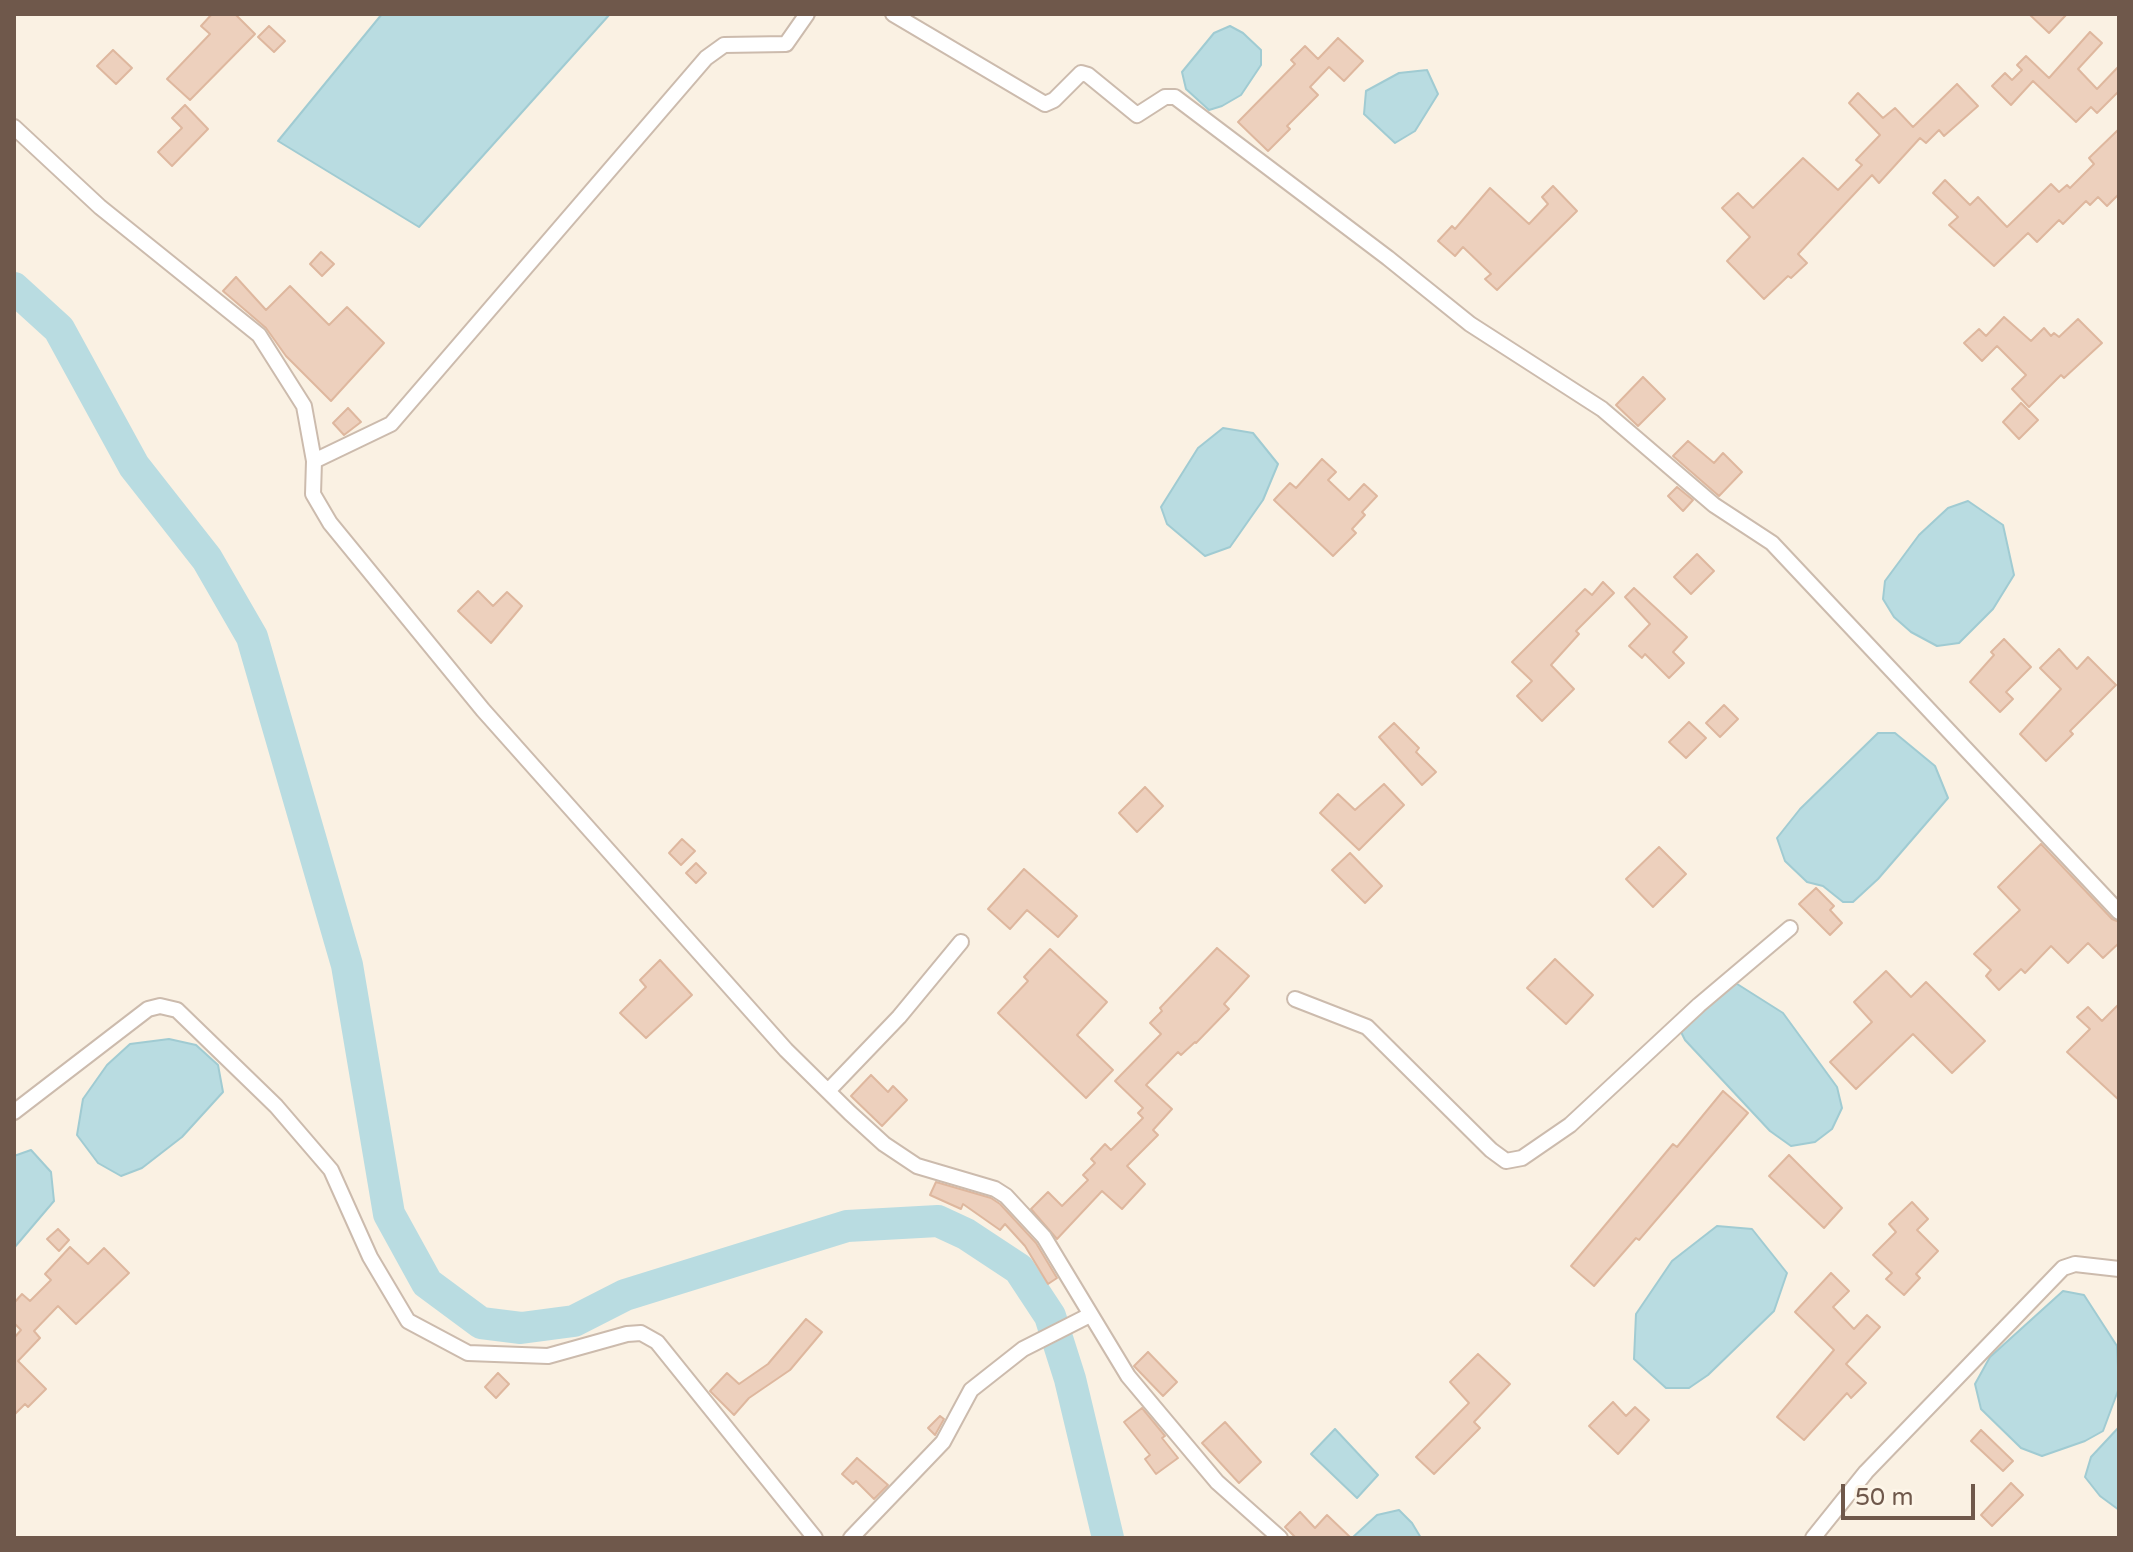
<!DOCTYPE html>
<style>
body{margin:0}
#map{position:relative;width:2133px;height:1552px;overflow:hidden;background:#faf1e3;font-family:"Varela Round",sans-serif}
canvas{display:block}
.frame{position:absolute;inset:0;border:16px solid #6f584b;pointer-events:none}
.scale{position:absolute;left:1841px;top:1484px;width:134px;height:36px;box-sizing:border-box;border:4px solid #6f584b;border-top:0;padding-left:10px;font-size:24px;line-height:28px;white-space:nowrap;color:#6f584b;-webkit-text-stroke:6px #fdf5e8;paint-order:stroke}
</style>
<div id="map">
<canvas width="2133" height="1552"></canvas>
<div class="frame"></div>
<div class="scale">50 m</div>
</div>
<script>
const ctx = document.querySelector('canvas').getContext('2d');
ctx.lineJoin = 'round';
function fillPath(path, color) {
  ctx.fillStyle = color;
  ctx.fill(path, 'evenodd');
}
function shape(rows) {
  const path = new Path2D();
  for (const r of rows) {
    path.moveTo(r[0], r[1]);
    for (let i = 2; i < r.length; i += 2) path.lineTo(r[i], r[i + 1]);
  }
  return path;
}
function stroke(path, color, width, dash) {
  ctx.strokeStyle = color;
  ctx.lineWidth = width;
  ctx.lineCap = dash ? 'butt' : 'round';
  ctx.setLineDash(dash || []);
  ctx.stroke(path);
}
const water = shape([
 [382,14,610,14,419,227,278,141,382,14],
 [1230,26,1243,33,1261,50,1261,65,1241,95,1222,106,1209,110,1186,89,1182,72,1214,33,1230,26],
 [1427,70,1438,94,1415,131,1395,143,1364,114,1366,91,1399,73,1427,70],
 [1223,428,1253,433,1278,464,1263,500,1230,547,1205,556,1167,524,1161,507,1198,448,1223,428],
 [1968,501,2003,525,2014,575,1993,609,1959,643,1937,646,1911,632,1894,617,1883,599,1885,581,1919,535,1948,508,1968,501],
 [1878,733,1895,733,1935,766,1948,798,1878,879,1853,902,1843,902,1823,886,1807,882,1785,861,1777,838,1800,809,1878,733],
 [1734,982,1783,1013,1837,1087,1842,1108,1832,1129,1815,1142,1791,1146,1770,1131,1685,1040,1681,1032,1734,982],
 [169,1039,196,1045,218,1065,223,1092,182,1137,142,1168,121,1176,98,1163,77,1135,83,1099,107,1065,130,1044,169,1039],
 [31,1150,51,1172,54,1201,14,1248,14,1156,31,1150],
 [1717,1226,1752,1229,1787,1273,1774,1311,1708,1375,1689,1388,1666,1388,1634,1359,1636,1314,1672,1261,1717,1226],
 [2063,1291,2084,1295,2117,1346,2119,1388,2103,1431,2085,1441,2042,1456,2021,1448,1981,1409,1975,1384,1990,1357,2063,1291],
 [2119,1427,2119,1510,2100,1496,2085,1477,2091,1457,2119,1427],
 [1335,1429,1378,1475,1357,1498,1311,1454,1335,1429],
 [1399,1510,1412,1523,1421,1538,1352,1538,1377,1515,1399,1510]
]);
fillPath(water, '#b9dce1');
stroke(water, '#a0cbd2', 2);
stroke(shape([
 [14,288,59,329,134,466,207,559,252,637,347,965,389,1214,427,1283,481,1323,521,1328,574,1321,625,1295,847,1226,938,1221,966,1234,1019,1269,1050,1316,1070,1379,1108,1538]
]), '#b9dce1', 32);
const building = shape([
 [212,14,235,14,255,34,190,100,167,79,210,34,201,26,212,14],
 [2029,14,2067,14,2049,33,2029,14],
 [269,26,285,41,274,52,258,37,269,26],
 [2090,32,2102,43,2078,69,2097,89,2119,66,2119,91,2097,113,2091,107,2076,122,2033,81,2011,105,1992,86,2005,73,2012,80,2022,70,2017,65,2026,56,2049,78,2090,32],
 [1338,38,1363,61,1344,81,1329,67,1310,87,1318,95,1287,126,1290,129,1268,151,1238,122,1295,64,1291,60,1305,46,1318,59,1338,38],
 [113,50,132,68,116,84,97,66,113,50],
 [1957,84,1978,106,1944,136,1939,130,1926,143,1920,138,1879,183,1872,175,1798,254,1807,263,1791,278,1788,276,1764,299,1727,261,1750,237,1722,208,1738,193,1753,208,1803,158,1838,190,1862,165,1856,160,1880,135,1849,103,1858,93,1883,118,1895,108,1913,127,1957,84],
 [185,105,208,129,172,166,158,152,182,128,172,118,185,105],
 [2119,129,2119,194,2107,206,2098,197,2090,205,2086,201,2063,224,2059,220,2037,242,2028,233,1994,266,1949,225,1958,217,1933,193,1945,180,1970,205,1978,197,2007,227,2051,184,2059,192,2067,185,2070,188,2094,164,2089,158,2119,129],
 [1553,186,1577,211,1497,290,1485,279,1491,274,1463,247,1455,256,1438,241,1452,226,1455,229,1490,188,1529,224,1548,204,1542,197,1553,186],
 [321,252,334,264,322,276,310,264,321,252],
 [236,277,266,310,290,286,329,325,347,307,384,343,331,401,286,356,266,328,223,291,236,277],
 [2004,317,2031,341,2044,328,2051,336,2054,333,2059,337,2078,319,2102,343,2064,378,2061,375,2029,407,2012,389,2026,375,1997,346,1982,361,1964,343,1979,329,1986,336,2004,317],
 [1643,377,1665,399,1638,426,1616,405,1643,377],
 [2021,403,2038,420,2019,439,2003,422,2021,403],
 [348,408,361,422,344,435,333,423,348,408],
 [1688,441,1714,463,1723,453,1742,472,1719,496,1673,456,1688,441],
 [1322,459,1336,472,1328,480,1349,500,1364,484,1377,496,1362,512,1365,515,1352,529,1356,533,1333,556,1274,500,1290,483,1296,488,1322,459],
 [1677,487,1693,500,1683,511,1668,496,1677,487],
 [1697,554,1714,571,1691,594,1674,577,1697,554],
 [1603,582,1614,593,1576,631,1579,634,1551,665,1574,689,1542,721,1517,696,1532,681,1512,662,1585,589,1592,595,1603,582],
 [1634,588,1687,637,1673,652,1684,663,1669,678,1645,654,1642,658,1629,646,1650,624,1625,597,1634,588],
 [478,591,493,606,507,592,522,606,491,643,458,611,478,591],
 [2004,639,2031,667,2006,692,2013,699,2000,712,1970,682,1994,655,1991,652,2004,639],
 [2059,649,2077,669,2088,657,2116,685,2070,731,2073,734,2046,761,2020,734,2061,689,2040,668,2059,649],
 [1724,705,1738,719,1720,737,1706,723,1724,705],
 [1689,722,1706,738,1686,758,1669,742,1689,722],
 [1394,723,1419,748,1416,752,1436,772,1422,785,1379,737,1394,723],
 [1384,784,1404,805,1359,850,1320,813,1338,794,1355,810,1384,784],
 [1145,787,1163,806,1137,832,1119,813,1145,787],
 [682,839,695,851,681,865,669,853,682,839],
 [2041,844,2112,919,2119,922,2119,943,2103,958,2088,943,2068,963,2051,946,2025,973,2021,969,1999,990,1986,976,1991,970,1974,954,2020,910,1998,887,2041,844],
 [1659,847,1686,874,1653,907,1626,879,1659,847],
 [1350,853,1382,886,1365,903,1332,870,1350,853],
 [696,863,706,873,696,883,686,873,696,863],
 [1024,869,1077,916,1058,937,1027,910,1010,929,988,909,1024,869],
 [1816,888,1834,906,1830,910,1842,923,1830,935,1799,904,1816,888],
 [1217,948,1249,976,1224,1004,1229,1009,1196,1043,1195,1042,1181,1055,1178,1052,1146,1085,1172,1109,1153,1130,1158,1135,1127,1166,1145,1184,1122,1209,1102,1191,1057,1239,1031,1209,1048,1192,1062,1206,1088,1180,1083,1175,1095,1163,1091,1159,1105,1144,1111,1150,1143,1118,1138,1113,1143,1108,1115,1081,1161,1034,1150,1023,1162,1011,1160,1008,1217,948],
 [1050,949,1107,1002,1077,1035,1113,1070,1086,1098,998,1013,1028,981,1024,977,1050,949],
 [1555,959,1593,995,1566,1024,1527,988,1555,959],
 [660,960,692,995,646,1038,620,1013,646,987,640,980,660,960],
 [1886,971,1911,997,1926,982,1985,1041,1952,1073,1913,1034,1856,1089,1830,1062,1872,1022,1854,1002,1886,971],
 [2119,1004,2119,1100,2067,1052,2090,1029,2077,1017,2088,1007,2102,1021,2119,1004],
 [871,1075,888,1092,893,1086,907,1100,882,1126,851,1096,871,1075],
 [1723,1091,1748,1113,1639,1240,1636,1238,1594,1286,1571,1266,1673,1144,1677,1147,1723,1091],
 [1789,1155,1842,1208,1824,1228,1769,1176,1789,1155],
 [936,1182,991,1198,1000,1204,1036,1243,1057,1278,1048,1284,1025,1246,1005,1224,1000,1230,963,1204,961,1209,930,1195,936,1182],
 [1912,1202,1928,1219,1917,1230,1938,1251,1916,1274,1920,1278,1904,1295,1886,1279,1892,1273,1873,1255,1896,1232,1889,1224,1912,1202],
 [58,1229,69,1240,59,1251,47,1239,58,1229],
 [70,1247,88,1264,104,1248,129,1273,76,1324,58,1306,34,1331,40,1338,18,1361,46,1389,28,1407,25,1404,14,1415,14,1338,21,1330,14,1323,14,1303,22,1294,30,1301,51,1280,45,1274,70,1247],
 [1831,1273,1849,1291,1833,1307,1854,1329,1867,1315,1880,1327,1846,1364,1866,1383,1851,1398,1847,1393,1804,1440,1777,1417,1834,1350,1795,1312,1831,1273],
 [806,1319,822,1332,790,1370,749,1398,734,1415,710,1391,727,1373,739,1384,768,1364,806,1319],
 [1148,1352,1177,1382,1163,1396,1134,1366,1148,1352],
 [1478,1354,1510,1384,1474,1422,1480,1428,1434,1474,1416,1457,1469,1403,1450,1382,1478,1354],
 [498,1373,509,1384,496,1398,485,1387,498,1373],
 [1613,1402,1626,1416,1635,1407,1649,1420,1618,1454,1589,1426,1613,1402],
 [1142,1408,1165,1436,1162,1438,1178,1458,1156,1474,1145,1459,1150,1455,1124,1422,1142,1408],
 [940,1416,944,1419,935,1435,928,1428,940,1416],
 [1225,1422,1261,1462,1239,1483,1202,1443,1225,1422],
 [1981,1430,2013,1461,2003,1471,1971,1441,1981,1430],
 [857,1458,888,1485,874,1499,856,1481,853,1484,842,1474,857,1458],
 [2011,1483,2023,1495,1992,1526,1981,1515,2011,1483],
 [1300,1512,1315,1528,1327,1515,1351,1538,1296,1538,1285,1527,1300,1512]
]);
fillPath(building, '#edd0bd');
stroke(building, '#deb79e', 2);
const minor = shape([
 [893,14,1045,104,1054,100,1081,73,1088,75,1137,115,1165,97,1175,97,1388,258,1470,324,1602,409,1714,505,1772,543,2119,912],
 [14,127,100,207,259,335,304,406,314,461,313,494,330,523,483,710,786,1050,850,1113,884,1144,917,1166,995,1189,1006,1196,1044,1237,1128,1376,1217,1482,1280,1538],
 [314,461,391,424,706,58,724,45,786,44,807,14],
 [1295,999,1367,1027,1491,1150,1506,1161,1522,1158,1570,1125,1699,1005,1790,928],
 [828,1091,899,1017,961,942],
 [14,1112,148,1009,160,1006,177,1010,276,1106,331,1170,370,1257,408,1321,468,1353,548,1356,627,1334,641,1333,657,1342,815,1538],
 [851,1538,943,1442,971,1390,1023,1349,1090,1315],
 [1813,1538,1866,1472,2063,1268,2075,1264,2119,1269]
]);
stroke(minor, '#ccbbad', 18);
stroke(minor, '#fff', 14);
</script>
